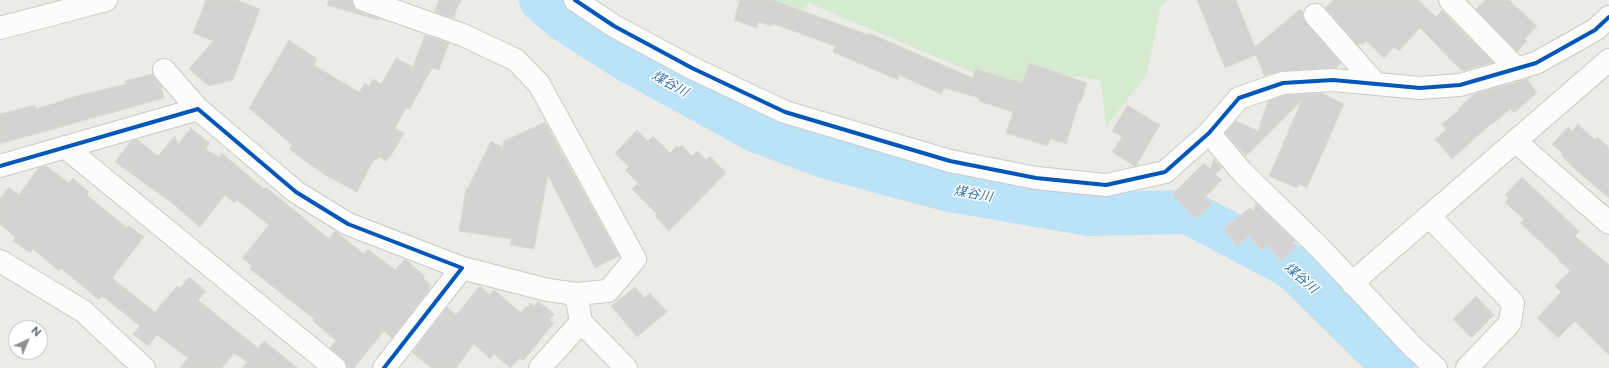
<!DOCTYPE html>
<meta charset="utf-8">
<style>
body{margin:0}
#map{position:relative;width:1609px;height:368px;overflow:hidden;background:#edebe7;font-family:Raleway,sans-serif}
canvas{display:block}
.north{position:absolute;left:8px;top:320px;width:40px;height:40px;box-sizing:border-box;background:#fff;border:1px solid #bec0c2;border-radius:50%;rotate:44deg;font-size:11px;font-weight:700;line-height:16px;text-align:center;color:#5c6166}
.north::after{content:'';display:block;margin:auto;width:14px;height:18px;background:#8f9193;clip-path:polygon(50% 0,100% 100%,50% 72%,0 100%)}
</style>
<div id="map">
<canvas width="1609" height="368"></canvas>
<div class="north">N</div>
</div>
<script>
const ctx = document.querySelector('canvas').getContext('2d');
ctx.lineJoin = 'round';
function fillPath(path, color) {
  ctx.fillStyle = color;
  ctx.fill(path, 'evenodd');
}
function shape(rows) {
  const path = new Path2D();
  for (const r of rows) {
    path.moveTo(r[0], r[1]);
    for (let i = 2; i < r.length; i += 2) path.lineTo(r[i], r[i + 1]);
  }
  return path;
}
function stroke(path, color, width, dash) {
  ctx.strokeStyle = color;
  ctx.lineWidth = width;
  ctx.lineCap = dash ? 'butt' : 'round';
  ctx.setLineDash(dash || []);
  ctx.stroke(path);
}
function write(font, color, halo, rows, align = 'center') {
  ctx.font = font + ' Raleway,"Noto Sans JP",sans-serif';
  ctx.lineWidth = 3;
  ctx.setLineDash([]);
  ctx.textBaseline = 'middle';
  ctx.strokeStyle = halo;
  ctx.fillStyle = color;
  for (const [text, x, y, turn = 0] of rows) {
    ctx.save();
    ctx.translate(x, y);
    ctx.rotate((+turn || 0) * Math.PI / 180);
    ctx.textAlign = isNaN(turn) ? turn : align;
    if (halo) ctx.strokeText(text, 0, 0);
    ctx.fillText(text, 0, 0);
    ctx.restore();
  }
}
fillPath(shape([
 [734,0,1168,0,1161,5,1147,74,1106,127,1101,80,1053,73,1044,103,809,3,785,26]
]), '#d5ead0');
stroke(shape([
 [541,0,562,18,624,58,757,131,827,157,946,189,1089,214,1188,212,1292,267,1395,368]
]), '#bae3f8', 44);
const building = shape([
 [206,0,237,0,260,9,233,80,209,86,189,69,213,41,193,33,206,0],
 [328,0,352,0,354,8,359,12,379,18,378,20,327,5,328,0],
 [439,0,461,0,453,18,434,12,439,0],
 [740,0,773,0,869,35,869,33,973,78,975,69,1022,83,1029,63,1087,83,1081,102,1079,102,1066,144,1050,139,1048,146,1006,133,1013,112,978,101,979,98,944,88,941,94,899,75,898,80,833,52,835,46,773,24,772,26,758,22,757,28,734,20,740,0],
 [1197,0,1236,0,1255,47,1300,9,1303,12,1303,18,1306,23,1341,63,1336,68,1282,71,1264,76,1256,55,1225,68,1197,0],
 [1333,0,1418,0,1436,17,1442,10,1493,62,1462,71,1420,28,1399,51,1394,47,1384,58,1366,41,1362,45,1360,43,1358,45,1325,8,1333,0],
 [1485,0,1509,0,1537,26,1525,39,1527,41,1517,52,1476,9,1485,0],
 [425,35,449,43,439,70,432,68,410,109,406,108,395,128,404,133,389,159,388,158,386,161,379,157,377,160,374,159,357,192,325,175,289,149,292,145,249,108,289,40,317,59,314,65,359,92,365,83,369,86,373,79,381,84,396,58,413,67,425,35],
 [152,74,161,85,164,98,0,144,0,114,35,105,36,109,76,96,126,84,125,81,152,74],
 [1530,78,1528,80,1537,93,1514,113,1510,109,1493,124,1492,123,1452,159,1435,139,1446,130,1442,124,1459,110,1458,109,1474,94,1530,78],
 [1322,93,1344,104,1307,188,1299,184,1297,188,1269,176,1302,100,1246,156,1225,133,1236,121,1258,131,1268,101,1285,95,1322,93],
 [1127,105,1160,125,1136,166,1134,166,1112,152,1122,137,1112,131,1127,105],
 [545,122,619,256,595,268,548,175,534,249,510,245,511,239,459,231,466,188,468,188,491,141,502,147,504,141,545,122],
 [1578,124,1595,140,1598,137,1609,148,1609,198,1577,171,1561,155,1562,153,1552,144,1568,127,1572,131,1578,124],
 [191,128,209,143,206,150,220,157,222,153,264,189,266,187,329,239,335,231,364,254,368,249,395,270,405,259,425,276,423,278,431,285,429,290,392,338,384,331,354,368,347,368,343,359,330,348,336,341,313,321,314,319,250,269,252,266,242,258,269,225,237,200,234,203,225,195,200,227,172,203,115,162,131,141,137,139,158,156,175,136,178,144,191,128],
 [637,130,648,141,653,136,670,153,677,146,679,148,682,145,692,156,697,151,706,160,710,156,726,173,669,231,655,216,657,214,632,189,638,183,625,170,629,167,615,153,637,130],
 [1214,159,1222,168,1215,174,1222,180,1205,197,1212,204,1196,219,1172,195,1204,163,1210,169,1214,159],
 [46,166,69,183,73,178,89,192,87,195,127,228,128,225,144,237,112,278,155,312,177,286,180,288,189,277,206,291,198,300,258,348,264,341,298,368,242,368,247,362,234,353,222,368,180,368,188,358,157,335,148,346,133,334,140,326,102,296,99,300,61,268,59,271,33,249,30,253,13,241,16,238,0,224,0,198,9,187,19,195,38,168,46,166],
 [1522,177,1579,231,1575,236,1609,265,1609,355,1575,321,1558,338,1537,318,1561,292,1555,286,1570,271,1559,261,1560,260,1520,223,1524,219,1505,203,1509,198,1505,195,1522,177],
 [1256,203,1295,241,1293,243,1297,247,1281,261,1267,245,1261,250,1249,236,1237,246,1223,229,1250,208,1253,211,1256,203],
 [480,286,490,295,494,290,521,313,526,306,528,307,531,303,534,306,538,301,554,314,550,320,554,323,523,361,520,358,510,368,494,354,490,359,474,344,456,368,432,368,412,353,447,307,456,315,480,286],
 [635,287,644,298,650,293,667,312,637,337,611,306,635,287],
 [1476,296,1494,315,1471,338,1453,319,1476,296]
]);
fillPath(building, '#d5d3d1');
stroke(building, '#dcdad6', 1);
const minor = shape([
 [364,0,463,35,516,60,539,84,635,259,608,291,576,294,548,290,462,268],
 [575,0,614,26,692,68,785,112,950,161,1036,178,1106,185,1165,172,1209,133,1239,98,1283,83,1333,80,1420,88,1460,85,1536,63,1595,30,1609,17],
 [1450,0,1517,69],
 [1315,15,1376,84],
 [0,28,106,0],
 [164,70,198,109],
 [1209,133,1243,173,1319,247,1412,346,1436,368],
 [1515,141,1609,223],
 [65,147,335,368],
 [0,166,198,109,296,192,348,224,462,268,384,368],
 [1429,216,1513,303,1510,323,1467,368],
 [0,261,83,311,144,368],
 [1352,283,1609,60],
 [576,294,581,322,626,368],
 [540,368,581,322]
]);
stroke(minor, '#c9cac9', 24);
stroke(minor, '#fcfcfb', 22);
stroke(shape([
 [575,0,614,26,692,68,785,112,950,161,1036,178,1106,185,1165,172,1209,133,1239,98,1283,83,1333,80,1420,88,1460,85,1536,63,1595,30,1609,17],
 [0,166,198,109,296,192,348,224,462,268,384,368]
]), '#0057b8', 4);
write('italic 13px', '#3376a8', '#fff', [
 ["煤谷川",670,84,29],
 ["煤谷川",973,194,10],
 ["煤谷川",1301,278,41]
]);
</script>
